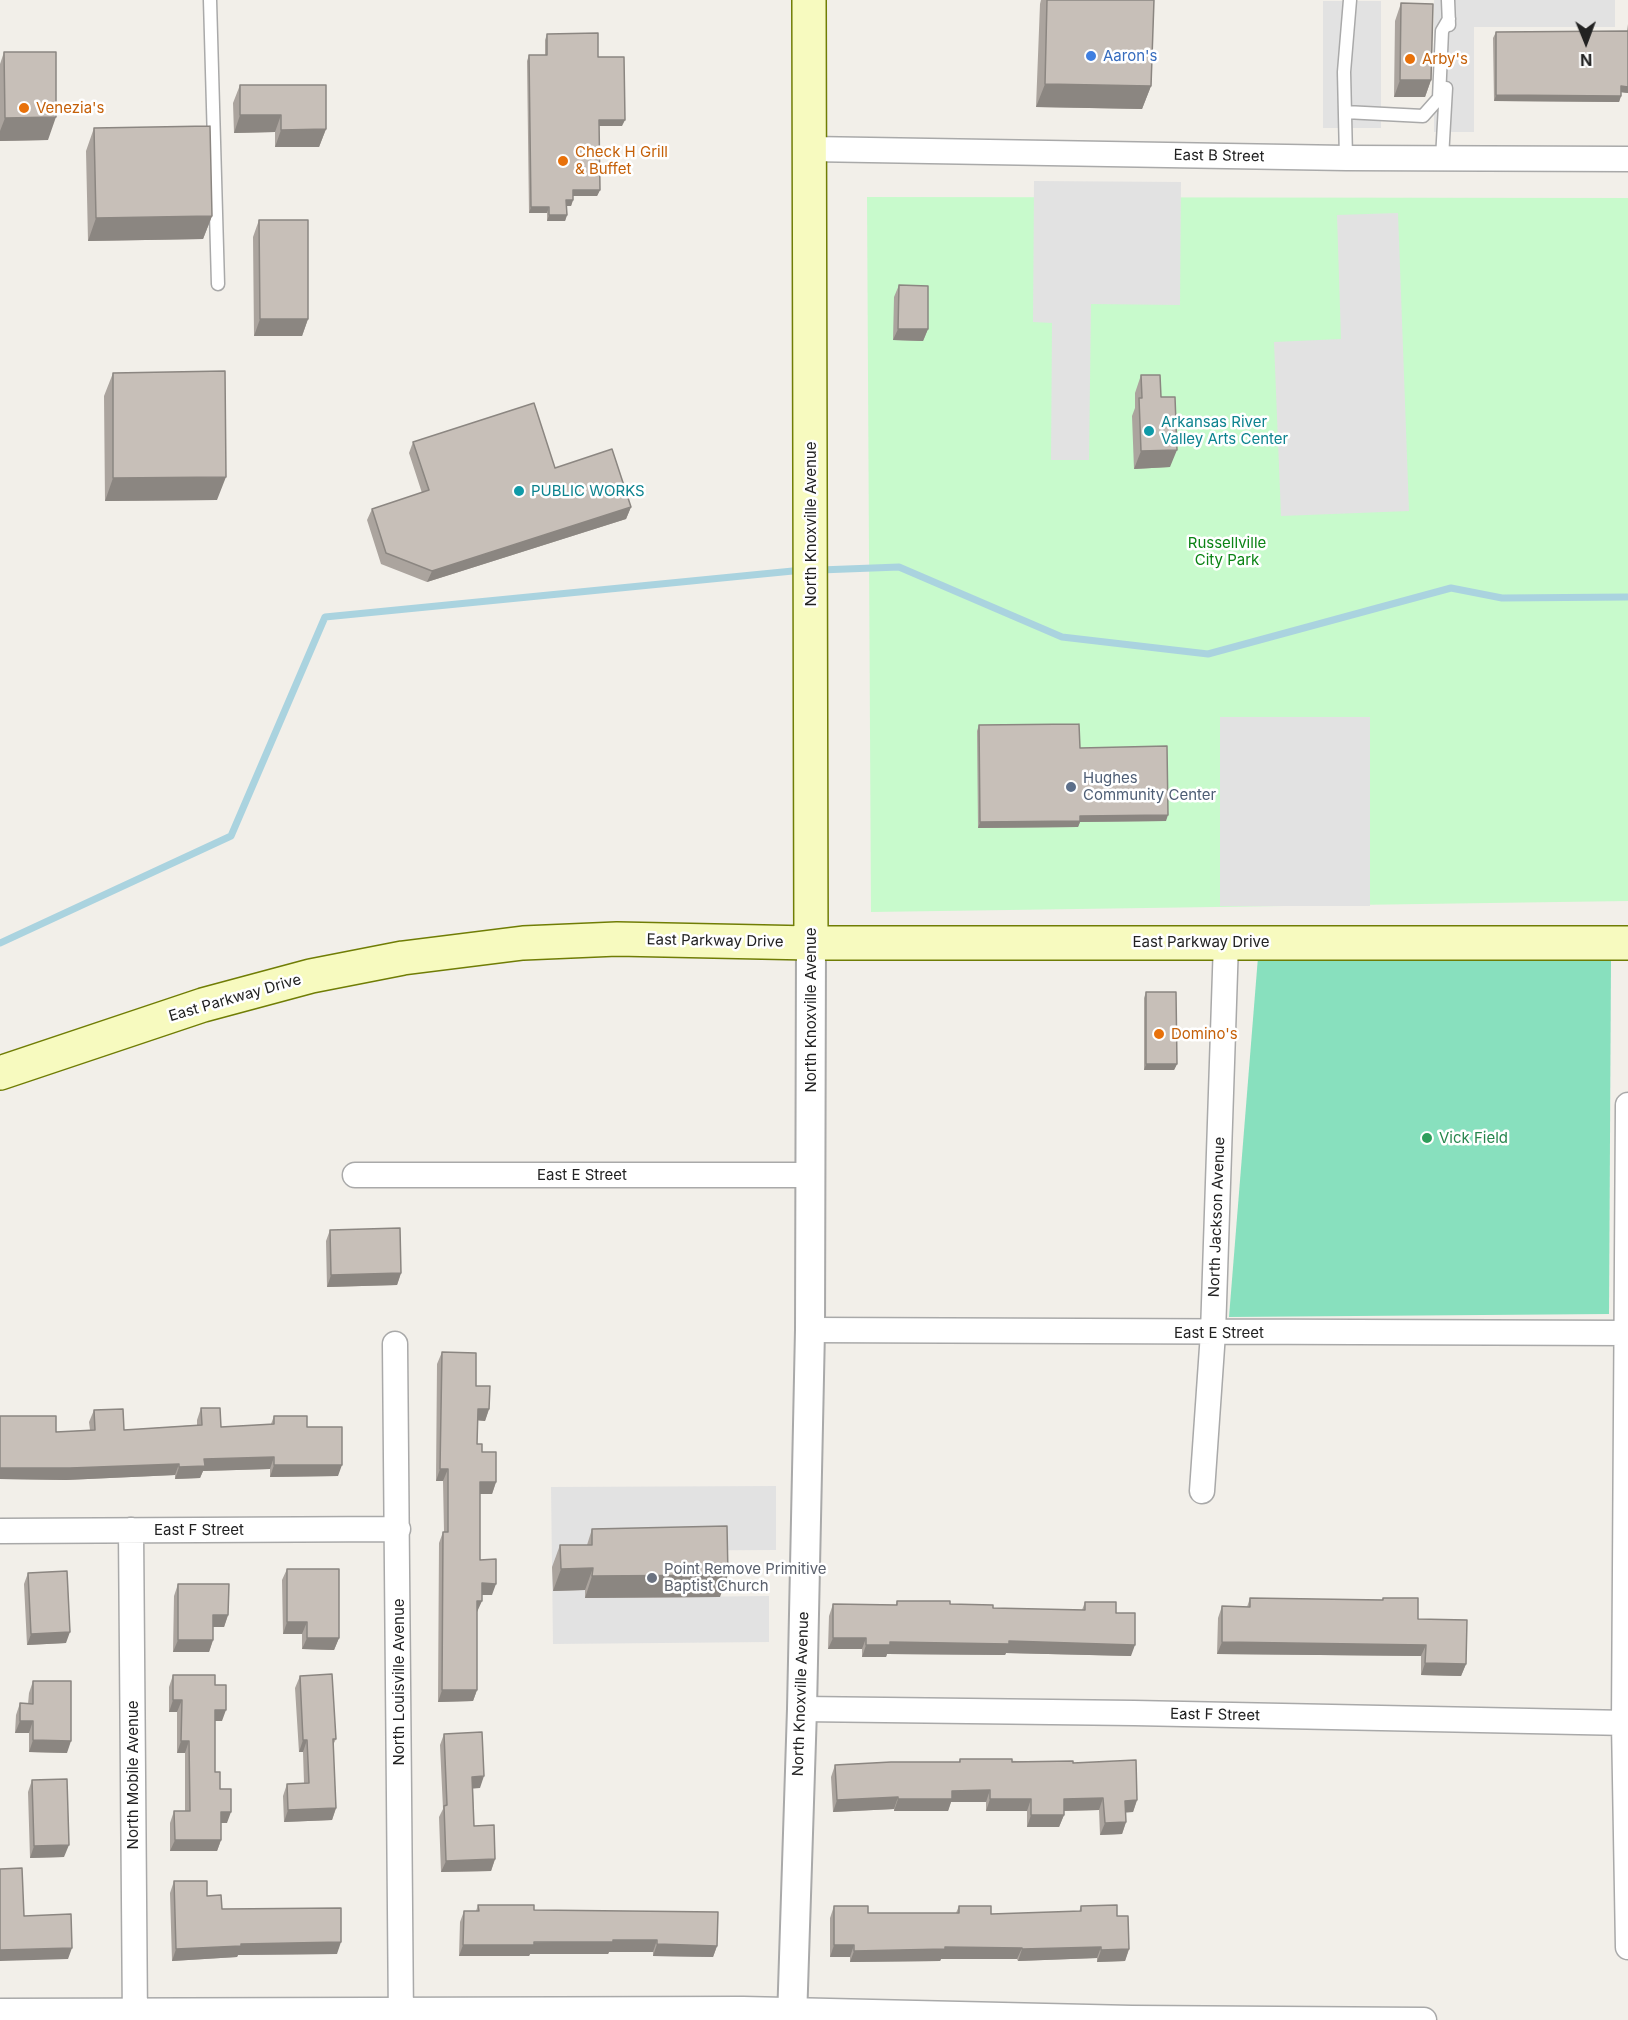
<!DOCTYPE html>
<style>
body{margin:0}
#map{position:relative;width:1628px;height:2020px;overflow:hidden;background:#f2efe9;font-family:Inter,sans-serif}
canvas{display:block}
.north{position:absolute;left:1556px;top:12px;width:60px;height:60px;-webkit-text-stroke:4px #fff;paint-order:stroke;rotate:179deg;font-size:16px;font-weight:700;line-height:24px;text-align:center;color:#222}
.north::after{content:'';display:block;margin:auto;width:21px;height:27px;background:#222;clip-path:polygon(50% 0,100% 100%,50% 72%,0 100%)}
</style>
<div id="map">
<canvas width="1628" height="2020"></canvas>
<div class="north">N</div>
</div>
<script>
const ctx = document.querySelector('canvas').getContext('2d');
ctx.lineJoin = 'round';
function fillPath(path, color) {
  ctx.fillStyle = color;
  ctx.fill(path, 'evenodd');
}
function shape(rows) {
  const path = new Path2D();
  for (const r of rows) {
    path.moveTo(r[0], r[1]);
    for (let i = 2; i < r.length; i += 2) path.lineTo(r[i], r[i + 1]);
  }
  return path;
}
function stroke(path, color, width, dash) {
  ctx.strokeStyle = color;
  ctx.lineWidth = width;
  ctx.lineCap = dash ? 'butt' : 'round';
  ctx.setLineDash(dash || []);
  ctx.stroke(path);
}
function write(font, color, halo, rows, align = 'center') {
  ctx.font = font + ' Inter,sans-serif';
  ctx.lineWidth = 5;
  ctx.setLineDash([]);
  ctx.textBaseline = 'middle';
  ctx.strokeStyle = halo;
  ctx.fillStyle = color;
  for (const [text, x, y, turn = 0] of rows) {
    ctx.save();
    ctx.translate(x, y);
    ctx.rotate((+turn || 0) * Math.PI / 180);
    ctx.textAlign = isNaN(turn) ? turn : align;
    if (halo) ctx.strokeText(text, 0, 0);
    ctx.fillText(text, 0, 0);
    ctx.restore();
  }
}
fillPath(shape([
 [867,197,1628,198,1628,901,871,912]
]), '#c8facc');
fillPath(shape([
 [1258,957,1611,961,1609,1314,1229,1317]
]), '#88e0be');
fillPath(shape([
 [1434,0,1615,0,1615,27,1474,27,1474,132,1434,132],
 [1323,1,1381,1,1381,128,1323,128],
 [1034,181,1181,182,1180,305,1091,304,1089,460,1051,460,1052,323,1033,322],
 [1398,213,1409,511,1281,516,1274,342,1341,339,1337,215],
 [1220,717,1370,717,1370,906,1220,906],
 [776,1486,776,1550,585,1551,585,1598,769,1596,769,1642,553,1644,551,1487]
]), '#e2e2e2');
stroke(shape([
 [820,570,899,567,1062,637,1208,654,1451,588,1502,598,1628,597],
 [0,943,231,836,325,617,803,570]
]), '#aad3df', 7);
const service = shape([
 [210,0,218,284],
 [1448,0,1449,25],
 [1345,112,1423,116,1439,98,1442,31,1449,19],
 [1346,158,1344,72,1350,0],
 [1442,158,1446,88]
]);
const minor = shape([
 [810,149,1346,158,1628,159],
 [1628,1105,1624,1723,1628,1947],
 [355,1175,810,1175],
 [810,1330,1628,1333],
 [395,1344,401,2020],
 [1202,1491,1213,1333,1226,942],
 [131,1530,135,2020],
 [0,1531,398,1529],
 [802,1709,1134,1713,1628,1723],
 [0,2011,743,2009,1132,2018,1424,2020]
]);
const tertiary = shape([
 [792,2020,802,1709,810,1330,811,943]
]);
const secondary = shape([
 [809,0,811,943],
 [0,1073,203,1005,311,976,403,958,523,943,617,939,811,943,1628,943]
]);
stroke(service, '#a9a9a9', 15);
stroke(minor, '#a9a9a9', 27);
stroke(tertiary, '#a9a9a9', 32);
stroke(secondary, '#707d05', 36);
stroke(service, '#fff', 12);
stroke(minor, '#fff', 24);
stroke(tertiary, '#fff', 28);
stroke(secondary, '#f7fabf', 33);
fillPath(shape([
 [1041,0,1154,0,1151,86,1142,109,1036,107,1040,4],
 [1401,3,1431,80,1425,97,1394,97,1395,21],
 [1628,24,1628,93,1621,92,1621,96,1619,102,1494,101,1493,38,1496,32,1627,31],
 [547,34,598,57,622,126,599,126,600,190,597,196,573,196,573,200,571,206,567,206,567,215,565,221,547,221,547,213,529,213,527,61,529,55,545,55,545,40],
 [4,52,48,140,0,141,0,64],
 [240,85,326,129,319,147,275,147,275,132,234,133,233,103],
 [94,128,212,216,203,239,88,241,86,151],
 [259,220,308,319,302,336,254,336,253,237],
 [899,285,928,329,923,341,893,340,894,297],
 [113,373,217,500,105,501,104,396],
 [1141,375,1161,397,1170,467,1134,469,1132,416,1135,408,1135,393],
 [413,442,555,468,631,507,626,519,427,582,381,564,367,520,372,509,422,493,409,453],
 [979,725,1080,748,1166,821,1080,822,1078,827,978,828,977,731],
 [1146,992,1177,1064,1174,1070,1144,1070,1144,998],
 [330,1230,401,1273,397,1285,327,1287,326,1241],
 [442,1352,476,1386,489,1409,485,1421,478,1420,477,1444,496,1482,492,1494,480,1494,480,1560,492,1595,482,1595,477,1612,477,1690,473,1701,438,1702,439,1543,443,1532,444,1532,443,1481,436,1481,437,1364],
 [201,1408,221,1427,271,1424,274,1416,307,1427,338,1476,270,1477,270,1469,203,1471,200,1478,175,1479,175,1475,66,1480,0,1479,0,1416,56,1432,90,1430,89,1422,94,1410,124,1430,197,1425,197,1420],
 [592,1529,720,1597,585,1598,585,1590,553,1591,552,1567,560,1545,587,1545],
 [287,1569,339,1638,334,1650,302,1649,302,1634,283,1634,282,1580],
 [28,1573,66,1643,27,1645,24,1584],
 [178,1584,228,1615,224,1627,213,1627,213,1640,209,1652,173,1652,174,1596],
 [1250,1598,1382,1600,1383,1598,1418,1619,1466,1664,1461,1676,1421,1675,1421,1656,1217,1654,1218,1618,1222,1606,1247,1607],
 [897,1601,950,1604,993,1608,1082,1610,1085,1602,1116,1613,1131,1656,1006,1653,1005,1655,887,1654,886,1657,862,1657,862,1649,828,1649,829,1616,833,1604,896,1605],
 [173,1675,215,1685,222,1721,215,1721,215,1772,220,1789,227,1823,221,1823,221,1840,217,1851,170,1851,170,1823,174,1811,185,1811,185,1753,177,1753,177,1712,169,1712,169,1687],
 [300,1676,336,1739,333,1745,336,1808,332,1820,284,1822,283,1796,287,1784,304,1783,303,1752,299,1752,295,1688],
 [33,1681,67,1753,29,1752,29,1733,15,1733,16,1715,20,1703,28,1704,29,1693],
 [444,1734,480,1788,473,1788,474,1826,495,1859,491,1871,441,1872,439,1817,443,1809,440,1745],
 [960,1759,1073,1763,1137,1800,1133,1812,1125,1812,1126,1822,1122,1834,1100,1835,1099,1810,1064,1811,1064,1815,1059,1827,1027,1827,1027,1811,986,1811,986,1802,951,1802,948,1811,894,1811,894,1809,833,1812,831,1777,835,1765,959,1762],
 [32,1780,64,1857,30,1858,28,1792],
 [174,1881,207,1896,222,1909,337,1954,238,1955,237,1957,172,1961,170,1893],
 [478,1905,534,1910,717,1946,713,1957,653,1956,653,1952,609,1952,608,1954,530,1954,529,1956,459,1956,460,1922,464,1911,476,1911],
 [834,1906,868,1913,956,1913,959,1906,991,1914,1079,1912,1081,1906,1117,1916,1129,1949,1125,1961,1097,1962,1097,1958,1018,1961,1017,1959,941,1959,940,1961,850,1962,850,1957,830,1957,830,1918]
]), '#aba49e');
fillPath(shape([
 [1400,80,1431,80,1425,97,1394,97],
 [1045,84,1151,86,1142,109,1036,107],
 [1621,86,1628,87,1628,93,1619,92],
 [1496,95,1621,96,1619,102,1494,101],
 [240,115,281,115,275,132,234,133],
 [56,117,48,140,0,141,0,131,5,118],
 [599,120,625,120,622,126,597,126],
 [326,129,319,147,275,147,281,130],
 [573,190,600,190,597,196,571,196],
 [566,200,573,200,571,206,564,206],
 [531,207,549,207,547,213,529,213],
 [549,215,567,215,565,221,547,221],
 [212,216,203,239,88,241,96,218],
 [260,319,308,319,302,336,254,336],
 [898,329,928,329,923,341,893,340],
 [1177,450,1170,467,1134,469,1141,451],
 [226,477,217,500,105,501,113,478],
 [631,507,626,519,427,582,432,571],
 [1168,815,1166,821,1080,822,1078,827,978,828,980,822,1080,816],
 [1146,1064,1177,1064,1174,1070,1144,1070],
 [401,1273,397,1285,327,1287,331,1275],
 [478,1409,489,1409,485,1421,473,1420],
 [274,1457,270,1469,203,1471,200,1478,175,1479,179,1467,204,1459],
 [179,1464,175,1475,66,1480,0,1479,0,1468],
 [274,1465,342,1465,338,1476,270,1477],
 [440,1469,448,1469,443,1481,436,1481],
 [480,1482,496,1482,492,1494,476,1494],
 [593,1568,585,1590,553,1591,561,1569],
 [728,1575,720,1597,585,1598,592,1576],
 [482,1583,496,1584,492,1595,477,1595],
 [477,1601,482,1601,477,1612],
 [213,1615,228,1615,224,1627,209,1627],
 [287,1622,307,1622,302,1634,283,1634],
 [70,1632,66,1643,27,1645,31,1634],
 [307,1638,339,1638,334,1650,302,1649],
 [833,1638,866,1638,862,1649,828,1649],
 [178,1640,213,1640,209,1652,173,1652],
 [1009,1641,1135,1645,1131,1656,1006,1653,1005,1655,887,1654,886,1657,862,1657,866,1645,890,1642],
 [1222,1642,1426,1645,1421,1656,1217,1654],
 [1425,1663,1466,1664,1461,1676,1421,1675],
 [442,1690,477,1690,473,1701,438,1702],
 [173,1700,182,1700,177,1712,169,1712],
 [215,1710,226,1710,222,1721,211,1721],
 [20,1721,33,1721,29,1733,15,1733],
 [33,1740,71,1741,67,1753,29,1752],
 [303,1740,307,1740,303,1752,299,1752],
 [181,1741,189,1741,185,1753,177,1753],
 [484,1776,480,1788,468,1789,472,1777],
 [990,1790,986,1802,951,1802,948,1811,894,1811,898,1799,952,1791],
 [898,1797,894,1809,833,1812,837,1800],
 [1103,1798,1099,1810,1059,1811,1064,1799],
 [990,1799,1031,1799,1027,1811,986,1811],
 [1137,1800,1133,1812,1121,1813,1125,1801],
 [336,1808,332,1820,284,1822,288,1810],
 [221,1812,231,1812,227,1823,217,1823],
 [1031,1815,1064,1815,1059,1827,1027,1827],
 [1126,1822,1122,1834,1100,1835,1105,1823],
 [175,1840,221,1840,217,1851,170,1851],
 [69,1845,64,1857,30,1858,34,1846],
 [495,1859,491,1871,441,1872,446,1861],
 [613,1940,657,1940,653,1952,609,1952,608,1954,530,1954,529,1956,459,1956,463,1945],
 [341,1942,337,1954,238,1955,237,1957,172,1961,176,1949,241,1944],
 [657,1944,717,1946,713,1957,653,1956],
 [834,1945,854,1945,850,1957,830,1957],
 [945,1947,1022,1948,1017,1959,941,1959,940,1961,850,1962,854,1951],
 [1101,1947,1097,1958,1018,1961,1022,1949],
 [72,1948,68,1959,0,1961,0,1950],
 [1129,1949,1125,1961,1097,1962,1101,1950]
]), '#8b8681');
const building = shape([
 [1047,0,1154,0,1151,86,1045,84,1047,0],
 [1401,3,1433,4,1431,80,1400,80,1401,3],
 [1628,31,1628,87,1621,86,1621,96,1496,95,1496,32,1628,31],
 [598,33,598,57,624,57,625,120,599,120,600,190,573,190,573,200,566,200,567,215,549,215,549,207,531,207,529,55,547,55,547,34,598,33],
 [4,52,56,52,56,117,5,118,4,52],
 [240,85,326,85,326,129,281,130,281,115,240,115,240,85],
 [210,126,212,216,96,218,94,128,210,126],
 [259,220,308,220,308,319,260,319,259,220],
 [899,285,928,286,928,329,898,329,899,285],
 [225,371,226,477,113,478,113,373,225,371],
 [1141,375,1160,375,1161,397,1175,397,1177,450,1141,451,1139,398,1142,398,1141,375],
 [534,403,555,468,612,449,631,507,432,571,386,553,372,509,429,490,413,442,534,403],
 [1079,724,1080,748,1167,746,1168,815,1080,816,1080,821,980,822,979,725,1079,724],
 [1146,992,1176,992,1177,1064,1146,1064,1146,992],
 [400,1228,401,1273,331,1275,330,1230,400,1228],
 [442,1352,476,1353,476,1386,490,1386,489,1409,478,1409,477,1444,482,1444,482,1452,496,1452,496,1482,480,1482,480,1560,496,1559,496,1584,482,1583,482,1601,477,1601,477,1690,442,1690,443,1532,448,1532,448,1469,440,1469,442,1352],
 [201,1408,220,1408,221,1427,274,1424,274,1416,307,1416,307,1427,342,1427,342,1465,274,1465,274,1457,204,1459,205,1466,179,1467,179,1464,70,1468,0,1468,0,1416,56,1416,56,1432,95,1430,94,1410,123,1409,124,1430,202,1425,201,1408],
 [727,1526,728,1575,592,1576,593,1568,561,1569,560,1545,592,1545,592,1529,727,1526],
 [287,1569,339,1569,339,1638,307,1638,307,1622,287,1622,287,1569],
 [67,1571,70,1632,31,1634,28,1573,67,1571],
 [178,1584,229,1584,228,1615,213,1615,213,1640,178,1640,178,1584],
 [1250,1598,1383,1600,1383,1598,1418,1598,1418,1619,1467,1620,1466,1664,1425,1663,1426,1645,1222,1642,1222,1606,1250,1607,1250,1598],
 [897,1601,950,1601,950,1604,993,1605,993,1608,1085,1610,1085,1602,1116,1602,1116,1613,1135,1613,1135,1645,1009,1641,1009,1644,890,1642,890,1645,866,1645,866,1638,833,1638,833,1604,897,1605,897,1601],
 [332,1674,336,1739,333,1739,336,1808,288,1810,287,1784,309,1783,307,1740,303,1740,300,1676,332,1674],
 [173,1675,215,1675,215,1685,226,1685,226,1710,215,1710,215,1772,220,1772,220,1789,231,1789,231,1812,221,1812,221,1840,175,1840,174,1811,190,1811,189,1741,181,1741,182,1700,173,1700,173,1675],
 [33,1681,71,1681,71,1741,33,1740,33,1721,20,1721,20,1703,33,1704,33,1681],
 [482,1732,484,1776,472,1777,474,1826,494,1825,495,1859,446,1861,444,1806,447,1805,444,1734,482,1732],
 [960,1759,1012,1759,1012,1762,1073,1761,1073,1763,1136,1760,1137,1800,1125,1801,1126,1822,1105,1823,1103,1798,1064,1799,1064,1815,1031,1815,1031,1799,990,1799,990,1790,952,1791,952,1799,898,1799,898,1797,837,1800,835,1765,891,1762,960,1762,960,1759],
 [67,1779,69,1845,34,1846,32,1780,67,1779],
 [22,1868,24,1916,71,1914,72,1948,0,1950,0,1869,22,1868],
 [174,1881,207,1881,207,1896,221,1895,222,1909,341,1908,341,1942,241,1944,241,1946,176,1949,174,1881],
 [478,1905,534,1905,534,1910,718,1912,717,1946,657,1944,657,1940,613,1940,613,1942,534,1942,534,1945,463,1945,464,1911,479,1911,478,1905],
 [1117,1905,1117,1916,1128,1916,1129,1949,1101,1950,1101,1947,1022,1949,1022,1948,945,1947,945,1949,854,1951,854,1945,834,1945,834,1906,868,1906,868,1913,959,1913,959,1906,991,1906,991,1914,1081,1911,1081,1906,1117,1905]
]);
fillPath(building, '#c7bfb8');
stroke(building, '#8b8681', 1.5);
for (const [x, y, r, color] of [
 [1091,56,6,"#3f7fe0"],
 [1410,59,6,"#e8710a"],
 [24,108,6,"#e8710a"],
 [563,161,6,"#e8710a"],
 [1149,431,6,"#0f9aa8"],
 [519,491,6,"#0f9aa8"],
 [1071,787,6,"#5c6f8a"],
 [1159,1034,6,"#e8710a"],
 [1427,1138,6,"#2e9e5b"],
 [652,1578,6,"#6b7280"]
]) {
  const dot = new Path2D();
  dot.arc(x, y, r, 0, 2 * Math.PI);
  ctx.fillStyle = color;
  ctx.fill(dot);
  stroke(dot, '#fff', 2);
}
write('15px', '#366cbe', '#fff', [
 ["Aaron's",1103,56]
], 'left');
write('15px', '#c56008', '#fff', [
 ["Arby's",1422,59],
 ["Venezia's",36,108],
 ["Check H Grill",575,152],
 ["& Buffet",575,169],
 ["Domino's",1171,1034]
], 'left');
write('15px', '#222', '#fff', [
 ["East B Street",1219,156,1],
 ["North Knoxville Avenue",811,524,-90],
 ["East Parkway Drive",715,941,1],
 ["East Parkway Drive",1201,942],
 ["East Parkway Drive",235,998,-16],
 ["North Knoxville Avenue",811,1010,-90],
 ["East E Street",582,1175],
 ["North Jackson Avenue",1217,1217,-88],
 ["East E Street",1219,1333],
 ["East F Street",199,1530],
 ["North Louisville Avenue",399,1682,-90],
 ["North Knoxville Avenue",801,1694,-88],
 ["East F Street",1215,1715,1],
 ["North Mobile Avenue",133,1775,-90]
]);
write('15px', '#0d838f', '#fff', [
 ["Arkansas River",1161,422],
 ["Valley Arts Center",1161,439],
 ["PUBLIC WORKS",531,491]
], 'left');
write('15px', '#0c8416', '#fff', [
 ["Russellville",1227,543],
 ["City Park",1227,560]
]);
write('15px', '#4e5e75', '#fff', [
 ["Hughes",1083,778],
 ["Community Center",1083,795]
], 'left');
write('15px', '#27864d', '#fff', [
 ["Vick Field",1439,1138]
], 'left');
write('15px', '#5b616d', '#fff', [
 ["Point Remove Primitive",664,1569],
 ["Baptist Church",664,1586]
], 'left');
</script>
